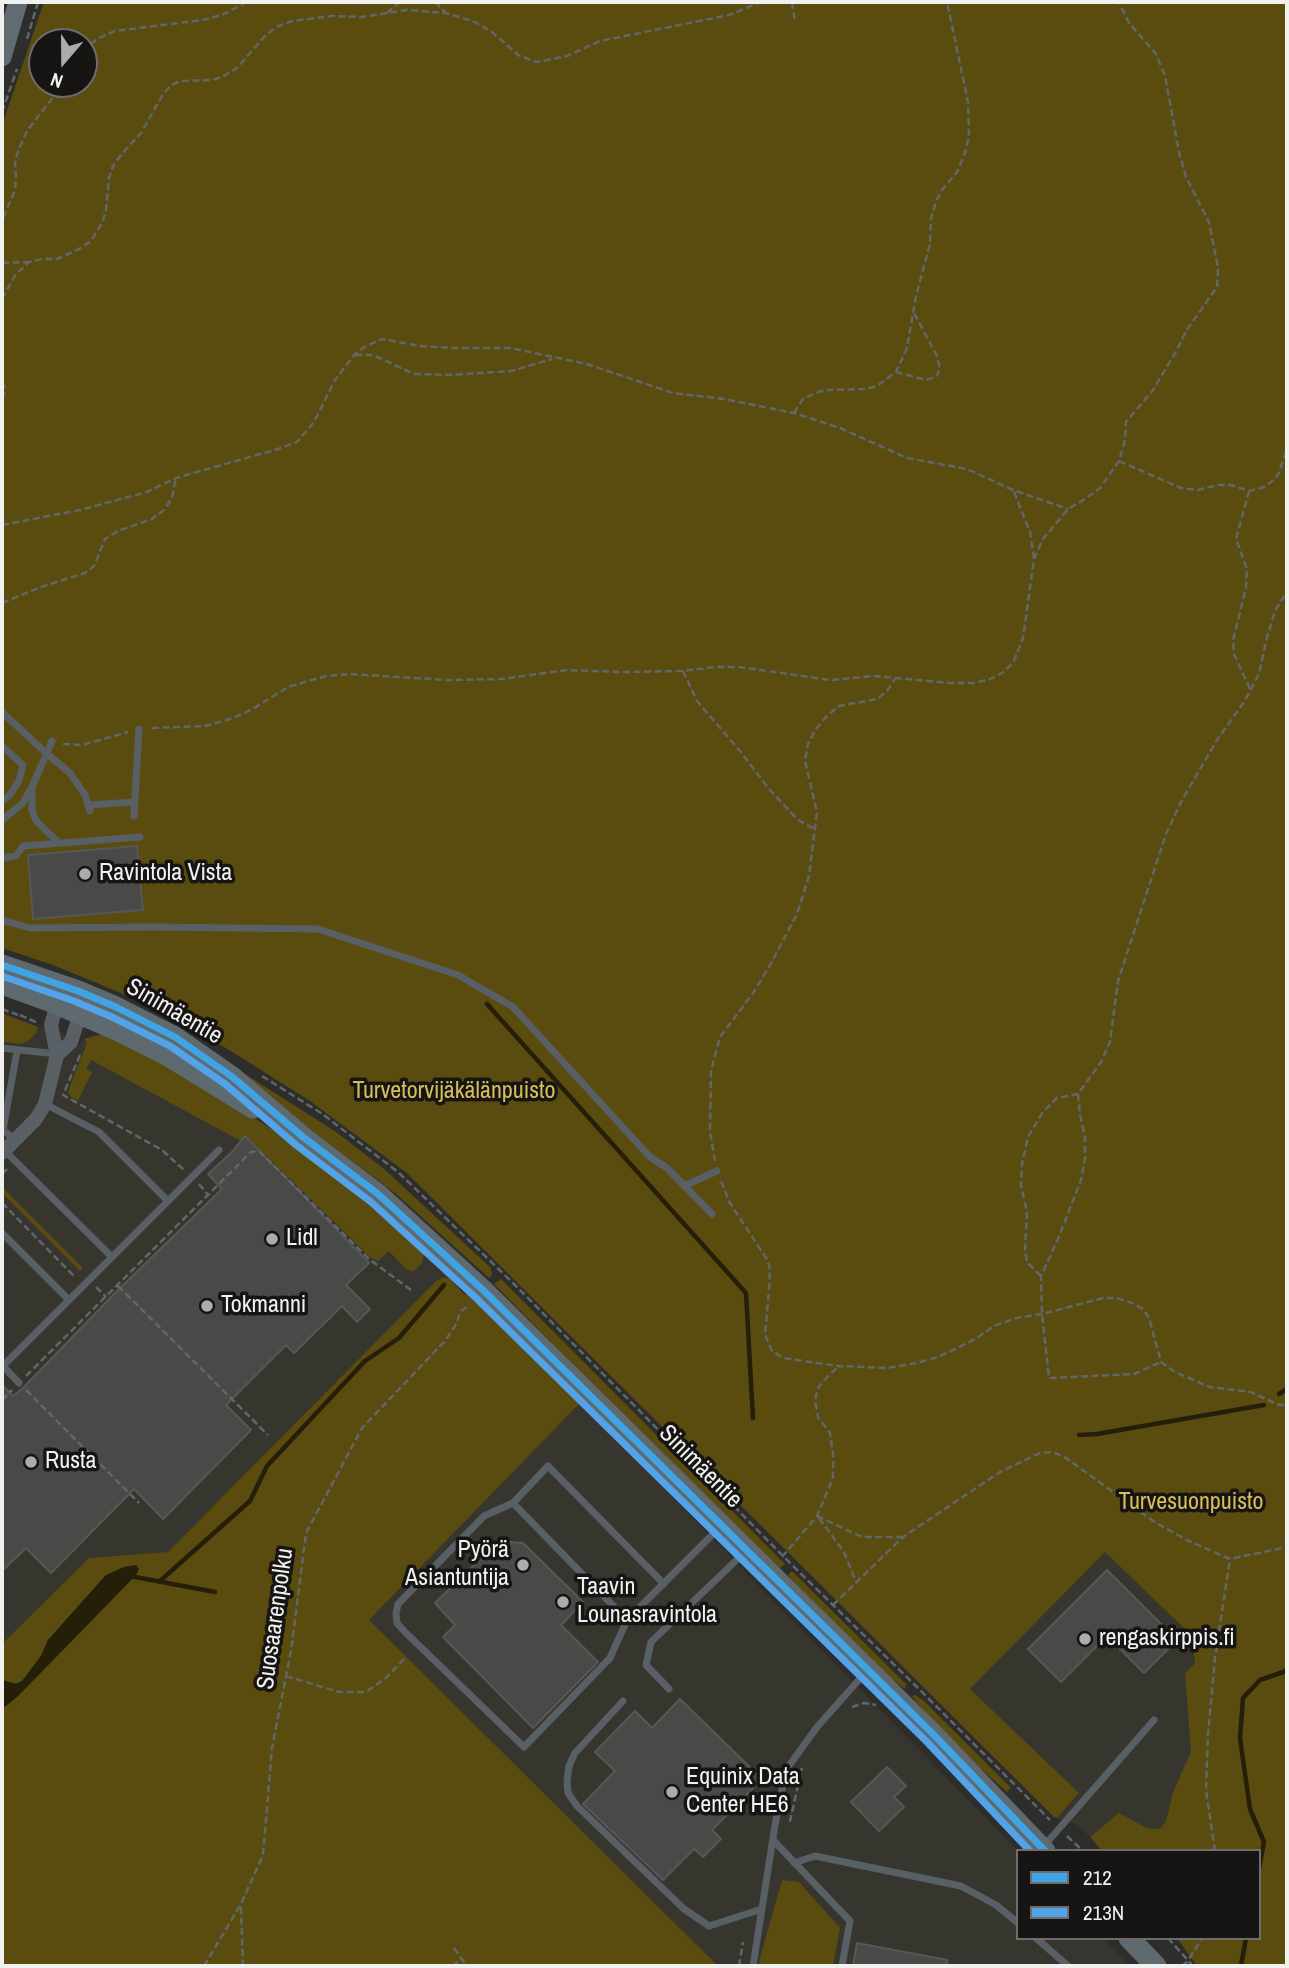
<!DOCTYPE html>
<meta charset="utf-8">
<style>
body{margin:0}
#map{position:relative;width:1289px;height:1968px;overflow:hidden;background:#2d2d2c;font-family:"Archivo Narrow",sans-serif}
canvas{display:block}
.frame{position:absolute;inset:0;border:4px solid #f1f1ef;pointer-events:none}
.legend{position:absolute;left:1016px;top:1849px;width:245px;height:91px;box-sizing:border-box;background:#161514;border:2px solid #6e6d6c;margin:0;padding:9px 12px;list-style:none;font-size:21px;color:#f1f1ef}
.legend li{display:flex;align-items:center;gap:14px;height:35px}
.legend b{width:35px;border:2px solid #6e6d6c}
.north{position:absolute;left:28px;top:28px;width:70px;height:70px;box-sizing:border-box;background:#161514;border:2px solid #6e6d6c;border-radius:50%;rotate:200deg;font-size:19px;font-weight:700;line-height:28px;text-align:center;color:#f1f1ef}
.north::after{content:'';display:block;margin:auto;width:24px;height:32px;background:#acacab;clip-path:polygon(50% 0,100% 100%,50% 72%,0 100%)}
</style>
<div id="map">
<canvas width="1289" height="1968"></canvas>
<div class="frame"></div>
<ul class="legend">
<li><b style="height:9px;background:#40a4e4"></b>212</li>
<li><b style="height:9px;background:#53a3e8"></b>213N</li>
</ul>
<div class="north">N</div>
</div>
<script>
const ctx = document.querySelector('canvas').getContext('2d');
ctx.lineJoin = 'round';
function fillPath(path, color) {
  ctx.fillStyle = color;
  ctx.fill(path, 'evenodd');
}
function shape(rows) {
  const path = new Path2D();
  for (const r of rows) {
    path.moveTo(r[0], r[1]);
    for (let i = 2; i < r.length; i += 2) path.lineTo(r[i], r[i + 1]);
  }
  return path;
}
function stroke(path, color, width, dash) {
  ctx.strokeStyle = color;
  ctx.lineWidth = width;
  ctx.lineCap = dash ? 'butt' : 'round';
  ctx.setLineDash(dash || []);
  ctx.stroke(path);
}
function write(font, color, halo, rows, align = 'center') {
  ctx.font = font + ' "Archivo Narrow",sans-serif';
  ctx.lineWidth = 7;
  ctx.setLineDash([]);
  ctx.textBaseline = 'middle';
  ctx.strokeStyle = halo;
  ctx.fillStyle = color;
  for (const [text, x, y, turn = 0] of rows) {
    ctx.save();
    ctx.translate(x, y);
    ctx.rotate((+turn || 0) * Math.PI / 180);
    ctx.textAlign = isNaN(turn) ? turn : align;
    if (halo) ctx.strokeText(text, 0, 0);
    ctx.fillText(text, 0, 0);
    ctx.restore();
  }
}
fillPath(shape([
 [2,1013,38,1027,62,1032,77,1046,84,1039,94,1036,286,1138,337,1176,454,1276,450,1279,444,1277,436,1281,168,1552,89,1558,2,1644],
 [580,1403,1018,1851,1018,1938,1103,1938,1130,1966,718,1966,368,1620],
 [1104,1551,1192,1636,1195,1663,1189,1718,1191,1753,1173,1792,1166,1821,1160,1829,1147,1828,1119,1813,1090,1837,1077,1825,1057,1818,1079,1794,970,1689]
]), '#37362e');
fillPath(shape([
 [44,2,1287,2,1287,1966,1197,1966,1177,1938,1259,1938,1259,1851,1102,1851,1090,1837,1119,1813,1147,1828,1160,1829,1166,1821,1173,1792,1191,1752,1185,1674,1195,1663,1192,1636,1105,1552,970,1689,1079,1793,1057,1818,1054,1817,407,1173,310,1101,226,1048,138,1000,53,965,2,948,2,125],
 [42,42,84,42,84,84,42,84],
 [2,1013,38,1027,36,1033,29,1040,22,1044,2,1042],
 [105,1034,184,1074,286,1138,337,1176,422,1247,424,1253,422,1263,415,1270,411,1271,406,1269,389,1251,378,1261,370,1257,246,1136,241,1141,91,1060,86,1069,92,1072,78,1101,70,1096,68,1092,87,1043,84,1039,94,1036],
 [220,1058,336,1132,383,1168,491,1268,492,1275,489,1278,395,1193,219,1061],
 [2,1187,83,1268,80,1271,2,1193],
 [444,1277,450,1279,464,1294,470,1295,580,1403,369,1620,718,1966,2,1966,2,1709,18,1696,136,1575,138,1570,106,1575,48,1640,41,1656,33,1668,22,1681,16,1684,2,1680,2,1644,89,1558,168,1552,436,1281],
 [501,1279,785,1564,780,1568,735,1529,494,1284],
 [792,1571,906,1684,905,1689,869,1662,828,1623,788,1575],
 [915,1695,924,1701,1011,1788,1007,1792,960,1750,936,1726,912,1696],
 [782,1880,799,1882,840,1928,833,1966,759,1966,760,1958]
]), '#5a4c0f');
fillPath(shape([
 [136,1565,139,1569,136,1575,18,1696,2,1709,2,1680,16,1684,22,1681,41,1656,48,1640,106,1575,124,1567]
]), '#251f0a');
stroke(shape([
 [487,1004,746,1293,753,1418],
 [1279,1394,1287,1389],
 [1079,1435,1097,1434,1264,1405],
 [130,1576,215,1592],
 [160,1581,250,1501,267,1466,365,1361,399,1338,444,1285],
 [1259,1868,1264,1842,1250,1809,1240,1738,1243,1698,1260,1680,1286,1671,1287,1668],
 [1241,1966,1246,1938]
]), '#251f0a', 4.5);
const building = shape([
 [137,846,143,910,33,919,28,855,137,846],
 [245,1136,369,1263,346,1285,370,1309,357,1322,342,1306,294,1353,286,1345,226,1405,251,1430,163,1519,134,1489,51,1573,26,1548,2,1571,2,1385,13,1396,23,1388,114,1294,222,1189,208,1174,232,1152,245,1136],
 [499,1541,523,1543,583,1602,561,1625,598,1662,533,1728,443,1637,455,1625,435,1603,499,1541],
 [1107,1570,1177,1640,1144,1673,1107,1636,1061,1682,1028,1649,1107,1570],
 [680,1699,762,1779,712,1830,721,1839,703,1857,694,1849,663,1880,583,1804,615,1771,595,1752,635,1711,652,1728,680,1699],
 [887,1767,906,1786,894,1797,904,1807,879,1831,851,1802,887,1767],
 [857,1943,947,1960,947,1966,853,1966,857,1943]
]);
fillPath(building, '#494948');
stroke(building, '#575756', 2);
stroke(shape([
 [435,2,445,12],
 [792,2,795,22],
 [387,13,400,2],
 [27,39,38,2],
 [84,52,89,45,99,38,115,31,203,20,222,15,247,2],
 [2,112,17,69],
 [2,228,4,216,15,190,16,176,15,161,19,149,27,131,63,84],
 [2,263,29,262],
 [2,299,16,274,29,262,42,259,57,259,79,249,91,241,102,223,106,211,109,178,113,166,121,155,141,133,162,96,170,86,180,81,212,80,222,77,237,68,264,37,276,27,292,21,332,16,362,17,407,10,446,13,475,22,492,32,518,55,536,62,567,56,600,41,729,15,761,2],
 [355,355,373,355,414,374,450,375,511,371,552,359],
 [896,372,926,380,936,377,940,369,937,356,914,313],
 [2,382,5,388,2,402],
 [794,413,803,399,815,393,826,390,864,389,877,386,896,372,907,348,916,296,930,244,931,219,936,201,942,190,957,172,965,153,969,136,968,102,947,2],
 [1119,461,1181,488,1198,490,1218,485,1231,485,1249,491,1264,487,1275,479,1279,473,1287,448],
 [1249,491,1236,539,1247,569,1246,588,1233,640,1234,654,1250,689],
 [1014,492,1030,532,1034,559],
 [2,525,80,510,147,492,176,478,278,449,297,442,314,422,335,380,354,355,364,347,382,339,420,346,457,348,511,348,587,364,673,393,724,399,794,413,840,428,907,458,967,469,1013,490,1068,509],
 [2,603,41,587,85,573,94,566,105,539,118,531,152,519,164,510,172,498,176,478],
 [683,671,697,701,740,751,769,789,798,820,815,829],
 [152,728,205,726,230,719,251,710,288,687,326,676,350,674,447,680,502,679,567,670,623,672,683,671,715,667,739,667,831,680,874,676,950,683,974,683,990,679,1002,673,1013,663,1023,638,1034,559,1043,539,1068,509,1085,499,1100,488,1119,461,1125,440,1126,422,1153,390,1177,350,1186,331,1217,287,1218,268,1209,222,1186,177,1179,152,1165,76,1156,54,1129,23,1119,2],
 [63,744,82,745,128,732],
 [2,1009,18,1015],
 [20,1015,38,1023],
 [80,1055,63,1095,162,1150,184,1170],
 [262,1076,321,1113,398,1172,513,1283,792,1565,916,1686,1050,1820],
 [1078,1094,1080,1115,1085,1137,1085,1158,1081,1180,1058,1239,1041,1276,1042,1314,1049,1378,1134,1374,1161,1362],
 [715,1161,710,1132,711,1071,720,1037,753,993,769,967,797,914,809,876,817,812,805,761,808,744,816,729,826,717,839,706,877,699,887,691,895,679],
 [2,1174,7,1169],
 [721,1181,730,1203,768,1261,770,1270,769,1290,765,1335,772,1351,783,1358,839,1366,887,1368,916,1363,935,1358,953,1350,977,1338,994,1326,1017,1318,1042,1314,1103,1298,1117,1298,1132,1303,1143,1309,1149,1318,1161,1362,1175,1372,1210,1387,1251,1392,1279,1405,1287,1405],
 [199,1184,208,1195],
 [2,1203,75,1277],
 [1041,1276,1027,1262,1025,1250,1027,1212,1021,1186,1022,1164,1028,1137,1043,1112,1057,1098,1078,1094,1101,1062,1110,1042,1118,981,1166,834,1182,800,1217,740,1244,702,1259,674,1266,641,1275,611,1287,591],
 [118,1286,268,1435],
 [96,1287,106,1297],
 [26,1376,251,1152,259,1151,369,1259,411,1290],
 [26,1390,139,1503],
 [2,1400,12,1390],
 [817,1516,862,1537,903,1537],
 [819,1518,844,1552,856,1582],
 [782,1557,817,1516,833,1478,833,1454,830,1433,818,1417,815,1400,818,1388,828,1376,839,1366],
 [833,1605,903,1537,1000,1472,1040,1453,1053,1452,1066,1458,1156,1523,1189,1541,1230,1559,1287,1547],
 [286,1676,339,1692,366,1692,387,1677,406,1657],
 [852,1707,864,1703,876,1705],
 [789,1821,790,1821,802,1768],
 [1067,1836,1083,1851],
 [1215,1851,1206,1790,1208,1734,1215,1658,1230,1559],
 [241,1907,243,1966],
 [1168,1938,1193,1966],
 [454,1948,467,1966],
 [204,1966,241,1904,263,1855,272,1748,291,1651,306,1533,362,1428,445,1341,457,1323,460,1312,470,1305],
 [452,1966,462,1959],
 [739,1966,743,1942],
 [1182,1966,1188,1961,1202,1938]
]), '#616669', 2.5, [7, 3.5]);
stroke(shape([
 [2,712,46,753,70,773,85,795,90,811],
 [2,746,23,765,19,781,9,796,2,801],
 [32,788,32,811,37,822,58,842],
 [88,805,135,802],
 [134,816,139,729],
 [2,820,22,804,32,787,52,741],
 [2,858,16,856,23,846,140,837],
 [2,920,30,928,155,927,318,929,458,975,513,1007,650,1157,667,1168,712,1214],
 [2,1048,57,1054],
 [45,1104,99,1132,168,1201],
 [15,1140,3,1130,17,1051],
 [5,1151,112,1257],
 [684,1186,717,1171],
 [2,1233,69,1300],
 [2,1365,19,1383],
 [2,1367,219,1150],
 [513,1503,484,1516,398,1604,396,1613,397,1623,404,1631,524,1747,610,1658,627,1620],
 [664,1584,548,1466,513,1503,627,1620,721,1526],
 [669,1689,646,1665,651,1642,746,1551],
 [623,1701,575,1753,569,1766,567,1781,568,1793,577,1806,684,1909,709,1926,762,1909],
 [773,1840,850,1921,842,1966],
 [1043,1847,1154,1720],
 [794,1863,815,1856,961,1886,996,1905,1018,1923],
 [1036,1938,1068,1966],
 [753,1966,775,1825,786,1770,817,1727,865,1673]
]), '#586066', 7);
stroke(shape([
 [57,1055,71,1042,80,1014,80,1007],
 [2,1153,36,1119,45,1104,57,1055,51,1025,57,1004,62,1001]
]), '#586066', 14);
stroke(shape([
 [2,57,18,2]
]), '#636b72', 19);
stroke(shape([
 [2,965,78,991,116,1007,175,1037,231,1076,303,1137,378,1194,483,1290,933,1734,1045,1851],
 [2,984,57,1004,119,1031,165,1054,253,1108],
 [1129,1938,1156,1966]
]), '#5f6970', 21);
stroke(shape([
 [2,965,78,991,116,1007,175,1037,231,1076,303,1137,378,1194,483,1290,933,1734,1045,1851]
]), '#40a4e4', 7);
stroke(shape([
 [2,976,74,1001,112,1017,170,1046,225,1084,296,1145,371,1202,476,1298,926,1741,1030,1851]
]), '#53a3e8', 7);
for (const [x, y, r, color] of [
 [85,874,7,"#acacab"],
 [272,1239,7,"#acacab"],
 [207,1306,7,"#acacab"],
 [31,1462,7,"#acacab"],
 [523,1565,7,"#acacab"],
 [563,1602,7,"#acacab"],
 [1085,1639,7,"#acacab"],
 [672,1792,7,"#acacab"]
]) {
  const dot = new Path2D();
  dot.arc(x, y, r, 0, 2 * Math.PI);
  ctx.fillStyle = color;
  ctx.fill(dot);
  stroke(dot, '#161514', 2.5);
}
write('24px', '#f1f1ef', '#161514', [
 ["Ravintola Vista",99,874],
 ["Lidl",286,1239],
 ["Tokmanni",221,1306],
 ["Rusta",45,1462],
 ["Pyörä",509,1551,"right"],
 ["Asiantuntija",509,1579,"right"],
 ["Taavin",577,1588],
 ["Lounasravintola",577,1616],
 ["rengaskirppis.fi",1099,1639],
 ["Equinix Data",686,1778],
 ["Center HE6",686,1806]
], 'left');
write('24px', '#f1f1ef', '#161514', [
 ["Sinimäentie",174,1012,30],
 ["Sinimäentie",700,1467,45],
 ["Suosaarenpolku",276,1619,-82]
]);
write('24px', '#d8be58', '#161514', [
 ["Turvetorvijäkälänpuisto",454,1092],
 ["Turvesuonpuisto",1191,1503]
]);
</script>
